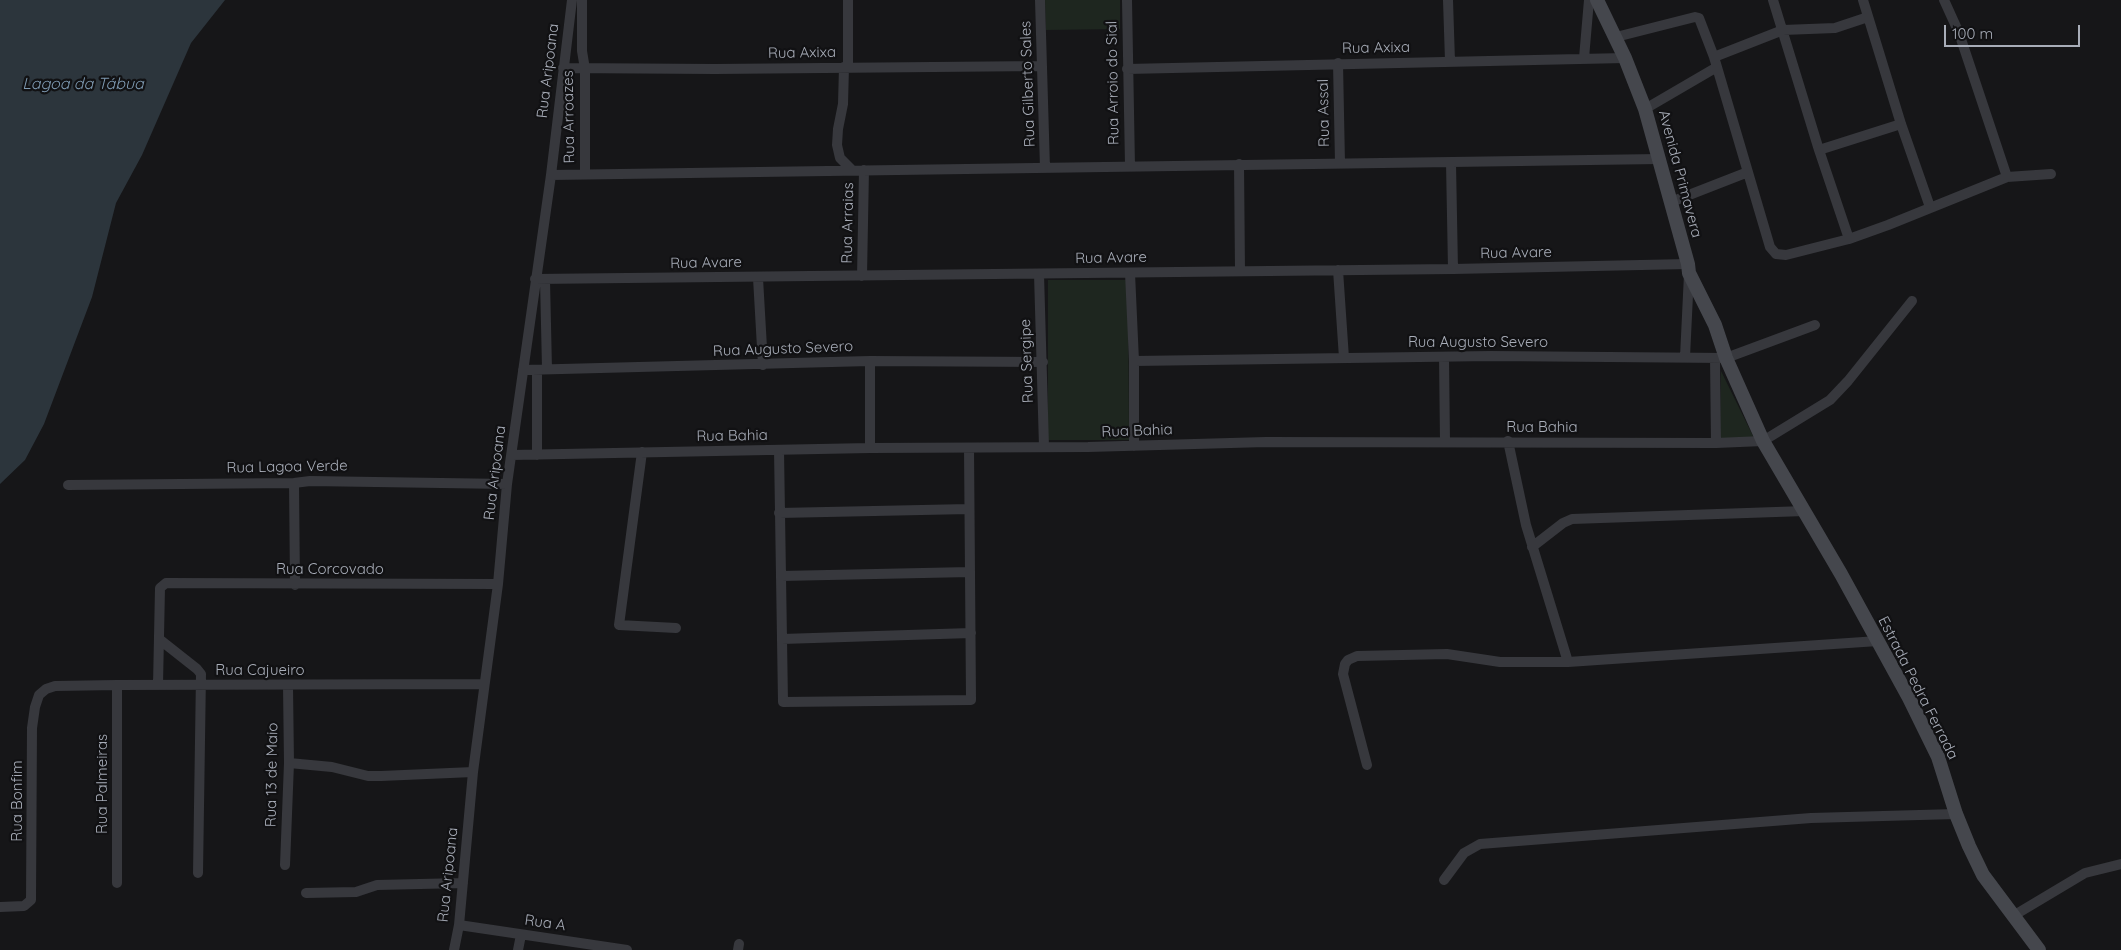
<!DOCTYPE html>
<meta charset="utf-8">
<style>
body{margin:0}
#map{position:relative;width:2121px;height:950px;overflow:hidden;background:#161618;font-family:Quicksand,sans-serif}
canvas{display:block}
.scale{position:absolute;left:1944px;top:25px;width:136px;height:22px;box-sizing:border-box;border:2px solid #a8adb8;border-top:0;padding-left:6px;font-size:15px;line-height:18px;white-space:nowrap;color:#a8adb8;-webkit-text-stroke:4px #111113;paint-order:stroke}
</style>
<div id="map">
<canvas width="2121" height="950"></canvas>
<div class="scale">100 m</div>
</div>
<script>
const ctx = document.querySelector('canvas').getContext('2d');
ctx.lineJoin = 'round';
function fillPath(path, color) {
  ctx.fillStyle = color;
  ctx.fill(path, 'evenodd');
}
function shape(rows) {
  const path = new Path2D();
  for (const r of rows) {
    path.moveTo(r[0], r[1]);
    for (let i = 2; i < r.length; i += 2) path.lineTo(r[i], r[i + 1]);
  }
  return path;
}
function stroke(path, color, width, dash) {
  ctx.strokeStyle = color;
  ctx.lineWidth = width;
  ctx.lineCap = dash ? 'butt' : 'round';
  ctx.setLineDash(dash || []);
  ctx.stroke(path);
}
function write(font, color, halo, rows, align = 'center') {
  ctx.font = font + ' Quicksand,sans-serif';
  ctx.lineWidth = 4.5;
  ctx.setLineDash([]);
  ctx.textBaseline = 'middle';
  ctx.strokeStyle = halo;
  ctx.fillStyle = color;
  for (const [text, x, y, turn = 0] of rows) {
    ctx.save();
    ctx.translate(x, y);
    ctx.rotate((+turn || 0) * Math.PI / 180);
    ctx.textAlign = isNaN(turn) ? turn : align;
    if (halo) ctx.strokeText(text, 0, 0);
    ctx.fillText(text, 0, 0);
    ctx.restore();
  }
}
fillPath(shape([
 [1045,0,1120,0,1120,29,1046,30],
 [1048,280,1128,280,1129,440,1048,440],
 [1721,371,1754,438,1720,439]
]), '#1e261f');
fillPath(shape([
 [0,0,225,0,191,43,142,155,116,203,92,297,44,424,25,460,0,484]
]), '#2c353c');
stroke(shape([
 [582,0,582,51,585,69,585,174],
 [848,0,848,67],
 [1040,0,1045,168],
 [1127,0,1130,166],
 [1448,0,1450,61],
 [1773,0,1819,150,1849,239],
 [1863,0,1901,124,1930,207],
 [1944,0,1959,33,2007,177],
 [1616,37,1695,17,1699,18,1714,57,1770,247,1776,254,1786,255,1849,239,1888,225,2007,177,2051,174],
 [1714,57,1783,30,1835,28,1868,17],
 [1584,58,1589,0],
 [1338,63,1340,163],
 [844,67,843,104,838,129,837,145,840,158,852,170],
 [563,68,715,69,1042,66],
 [1127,69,1625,58],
 [1645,109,1717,67],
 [1819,150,1901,124],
 [1451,163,1453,269],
 [1239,164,1240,271],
 [551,175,1659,159],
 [1671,202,1748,172],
 [1338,270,1344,358],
 [1130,273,1134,361,1134,446],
 [1039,274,1044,447],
 [862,276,864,170],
 [758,278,763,365],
 [535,279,1453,269,1688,264],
 [545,280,547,369],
 [1444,357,1445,442],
 [1685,357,1689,274],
 [1715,358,1716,443],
 [870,361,870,448],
 [1134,361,1491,356,1726,358,1815,325],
 [523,370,870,361,1043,362],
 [1508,441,1526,525,1568,662],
 [779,450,783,702,971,700,969,448],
 [642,452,619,625,676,628],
 [512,455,870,448,1088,447,1266,442,1716,443,1763,441,1830,400,1848,381,1912,301],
 [537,455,537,370],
 [294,483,295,585],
 [68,485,294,483,310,481,507,484],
 [779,513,969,509],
 [1532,547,1563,523,1572,519,1805,511],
 [781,576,970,572],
 [159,639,197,669,201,674,198,873],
 [782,639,971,633],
 [158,685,160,588,166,583,498,584],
 [289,763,332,767,368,776,381,776,473,772],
 [1367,765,1343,674,1345,664,1348,660,1357,656,1447,654,1500,662,1568,662,1878,641],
 [285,865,289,763,288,686],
 [1444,880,1464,853,1480,844,1811,818,1956,814],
 [117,883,117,685],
 [306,893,356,892,377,885,463,883],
 [0,907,24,906,31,900,32,728,35,707,39,695,46,689,55,686,117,685,484,684],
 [2013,916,2085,873,2121,864],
 [459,925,627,950],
 [454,950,459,925,473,772,498,584,507,484,551,175,572,0],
 [518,950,521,935],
 [738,950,739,944]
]), '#37383d', 10);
stroke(shape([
 [1597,0,1625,58,1645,109,1688,264,1689,273,1715,325,1726,358,1763,441,1841,574,1909,698,1938,757,1956,814,1969,846,1983,875,2039,950]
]), '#45474d', 14);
write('15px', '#a8adb8', '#111113', [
 ["Rua Axixa",1376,48,-1],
 ["Rua Axixa",802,53,-1],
 ["Rua Aripoana",548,71,-83],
 ["Rua Arroio do Sial",1113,83,-91],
 ["Rua Gilberto Sales",1028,84,-92],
 ["Rua Assal",1324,113,-91],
 ["Rua Arroazes",569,117,-91],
 ["Avenida Primavera",1680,174,75],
 ["Rua Arraias",848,223,-89],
 ["Rua Avare",1516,253,-1],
 ["Rua Avare",1111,258,-1],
 ["Rua Avare",706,263,-1],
 ["Rua Augusto Severo",1478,342],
 ["Rua Augusto Severo",783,349,-2],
 ["Rua Sergipe",1027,361,-92],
 ["Rua Bahia",1542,427],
 ["Rua Bahia",1137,431,-2],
 ["Rua Bahia",732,436,-1],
 ["Rua Lagoa Verde",287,467,-1],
 ["Rua Aripoana",495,473,-83],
 ["Rua Corcovado",330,569],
 ["Rua Cajueiro",260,670],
 ["Estrada Pedra Ferrada",1918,688,63],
 ["Rua 13 de Maio",272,775,-89],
 ["Rua Palmeiras",102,784,-90],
 ["Rua Bonfim",17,801,-90],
 ["Rua Aripoana",448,875,-84],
 ["Rua A",545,923,8]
]);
write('italic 16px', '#7f9bb3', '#111113', [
 ["Lagoa da Tábua",83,84]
]);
</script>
